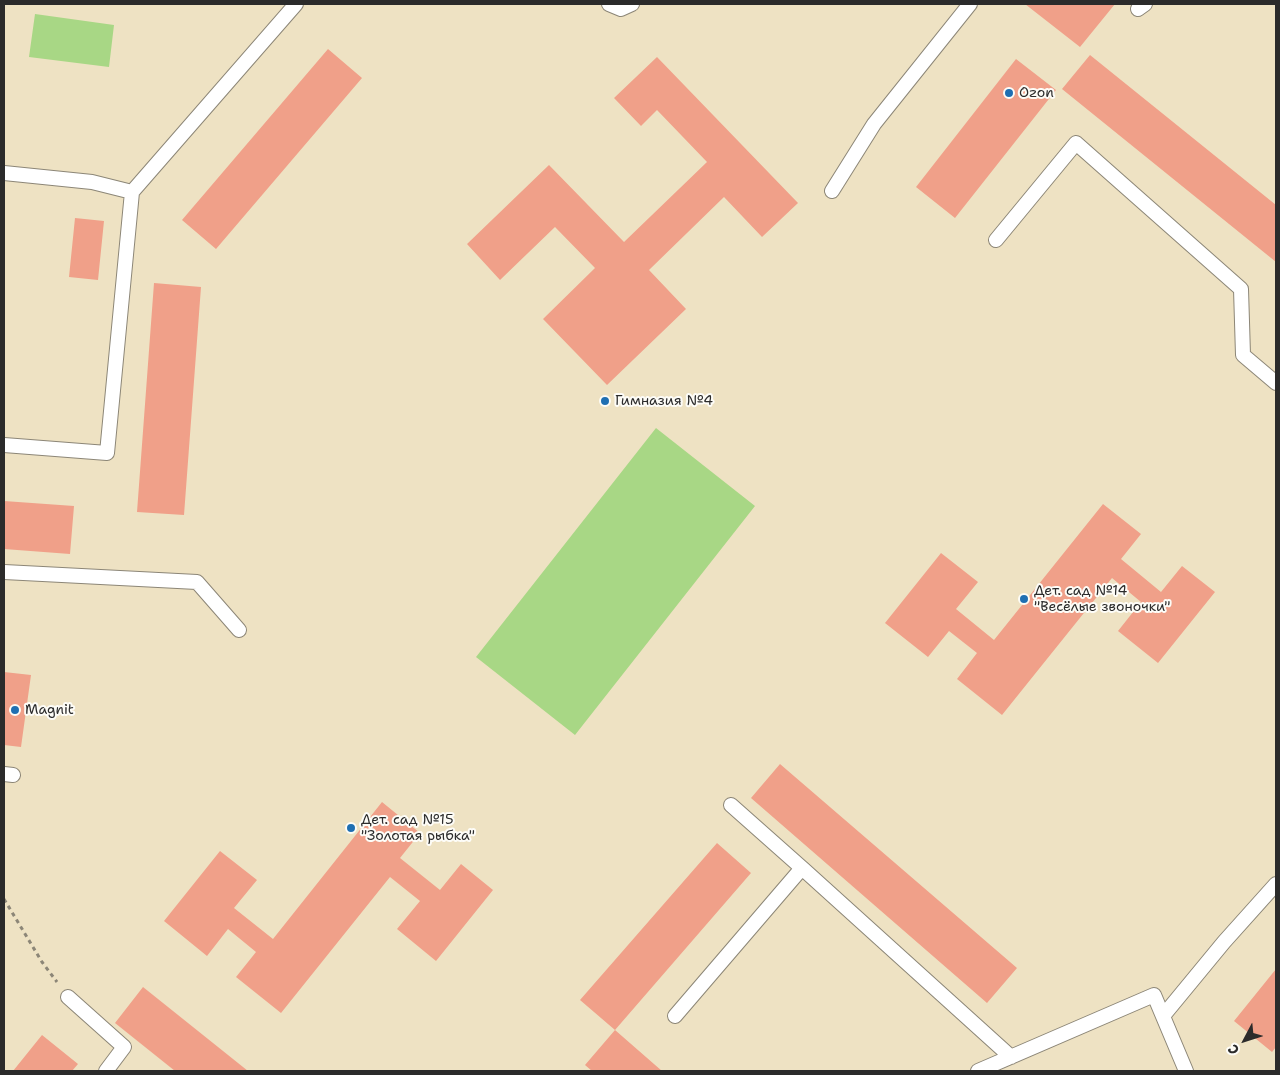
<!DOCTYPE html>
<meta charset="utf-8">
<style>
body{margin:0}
#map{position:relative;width:1280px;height:1075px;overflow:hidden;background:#eee2c3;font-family:"Shantell Sans",sans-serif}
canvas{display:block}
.frame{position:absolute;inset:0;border:5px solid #2b2b2b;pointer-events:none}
.north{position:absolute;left:1220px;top:1015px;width:50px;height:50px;-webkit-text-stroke:4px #fdfcf7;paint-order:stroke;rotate:230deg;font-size:14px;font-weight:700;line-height:20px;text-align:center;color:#2b2b2b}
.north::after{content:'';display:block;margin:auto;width:18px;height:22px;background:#2b2b2b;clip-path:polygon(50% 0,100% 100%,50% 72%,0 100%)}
</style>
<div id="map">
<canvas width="1280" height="1075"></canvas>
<div class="frame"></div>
<div class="north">С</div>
</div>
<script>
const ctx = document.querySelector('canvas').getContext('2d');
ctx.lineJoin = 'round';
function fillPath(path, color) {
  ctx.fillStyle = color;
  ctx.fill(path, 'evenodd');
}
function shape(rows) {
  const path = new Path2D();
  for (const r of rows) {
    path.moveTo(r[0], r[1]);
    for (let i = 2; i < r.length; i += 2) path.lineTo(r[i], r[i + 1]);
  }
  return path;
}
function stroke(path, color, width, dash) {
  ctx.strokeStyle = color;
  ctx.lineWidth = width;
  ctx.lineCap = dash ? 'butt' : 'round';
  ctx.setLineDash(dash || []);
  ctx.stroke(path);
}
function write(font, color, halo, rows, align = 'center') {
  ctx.font = font + ' "Shantell Sans",sans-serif';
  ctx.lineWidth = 4;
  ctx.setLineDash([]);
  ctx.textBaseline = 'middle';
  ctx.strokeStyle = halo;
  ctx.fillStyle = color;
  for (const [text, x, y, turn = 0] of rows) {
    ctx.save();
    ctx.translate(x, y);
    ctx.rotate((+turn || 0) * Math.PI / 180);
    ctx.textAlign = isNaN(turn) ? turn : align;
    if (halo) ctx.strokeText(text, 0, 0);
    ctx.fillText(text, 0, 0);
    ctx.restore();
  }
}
fillPath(shape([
 [35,14,114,25,109,67,29,57],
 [656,428,755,506,575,735,476,657]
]), '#a8d785');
fillPath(shape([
 [1025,4,1115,4,1080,47],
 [328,49,362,78,216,249,182,220],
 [1090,55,1276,205,1276,262,1062,89],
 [657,57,798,203,762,237,724,197,649,270,686,309,607,385,543,319,595,268,555,227,500,280,467,244,549,165,624,242,707,162,657,110,641,126,614,98],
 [1016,59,1056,90,955,218,916,187],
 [75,218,104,221,98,280,69,277],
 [154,283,201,287,184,515,137,512],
 [4,501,74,506,70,554,4,549],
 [1103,504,1141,534,1121,559,1161,592,1182,566,1215,592,1158,663,1118,631,1141,602,1112,578,1002,715,957,679,977,653,949,631,928,657,885,623,941,553,978,582,956,609,994,640],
 [4,672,31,675,21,747,4,745],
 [780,764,1017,968,987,1003,751,798],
 [382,802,420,833,400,858,440,890,461,864,493,890,436,961,397,929,420,901,390,877,281,1013,236,977,256,952,228,929,207,956,164,921,220,851,257,880,234,908,273,939],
 [717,843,751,873,615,1030,580,1000],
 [1276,969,1276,1047,1272,1052,1234,1021],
 [143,987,248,1071,175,1071,115,1023],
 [615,1030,662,1071,592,1071,585,1065],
 [42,1035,78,1064,72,1071,13,1071]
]), '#f0a089');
const service = shape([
 [609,4,621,9,632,4],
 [1138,9,1145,4],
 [4,173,92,182,132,192],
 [832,191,874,124,970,4],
 [996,240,1076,143,1241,289,1243,355,1276,383],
 [4,445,107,453,132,192,296,4],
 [4,572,197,582,239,630],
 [4,774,13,775],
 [731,805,802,868],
 [68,997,124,1047,106,1071],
 [675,1016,802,868,1011,1057],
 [1163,1016,1224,942,1276,884],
 [978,1071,1154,995,1186,1071]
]);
stroke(service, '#8c8677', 16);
stroke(shape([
 [4,899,42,962,57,982]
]), '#8c8677', 3, [4, 4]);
stroke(service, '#fff', 14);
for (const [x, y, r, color] of [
 [1009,93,5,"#1f6fb2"],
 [605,401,5,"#1f6fb2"],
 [1024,599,5,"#1f6fb2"],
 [15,710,5,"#1f6fb2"],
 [351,828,5,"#1f6fb2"]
]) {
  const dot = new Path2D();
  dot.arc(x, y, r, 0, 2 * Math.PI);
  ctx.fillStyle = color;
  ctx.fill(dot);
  stroke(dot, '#fdfcf7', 2);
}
write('14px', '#2b2b2b', '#fdfcf7', [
 ["Ozon",1019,93],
 ["Гимназия №4",615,401],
 ["Дет. сад №14",1034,591],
 ["\"Весёлые звоночки\"",1034,607],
 ["Magnit",25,710],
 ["Дет. сад №15",361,820],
 ["\"Золотая рыбка\"",361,836]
], 'left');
</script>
